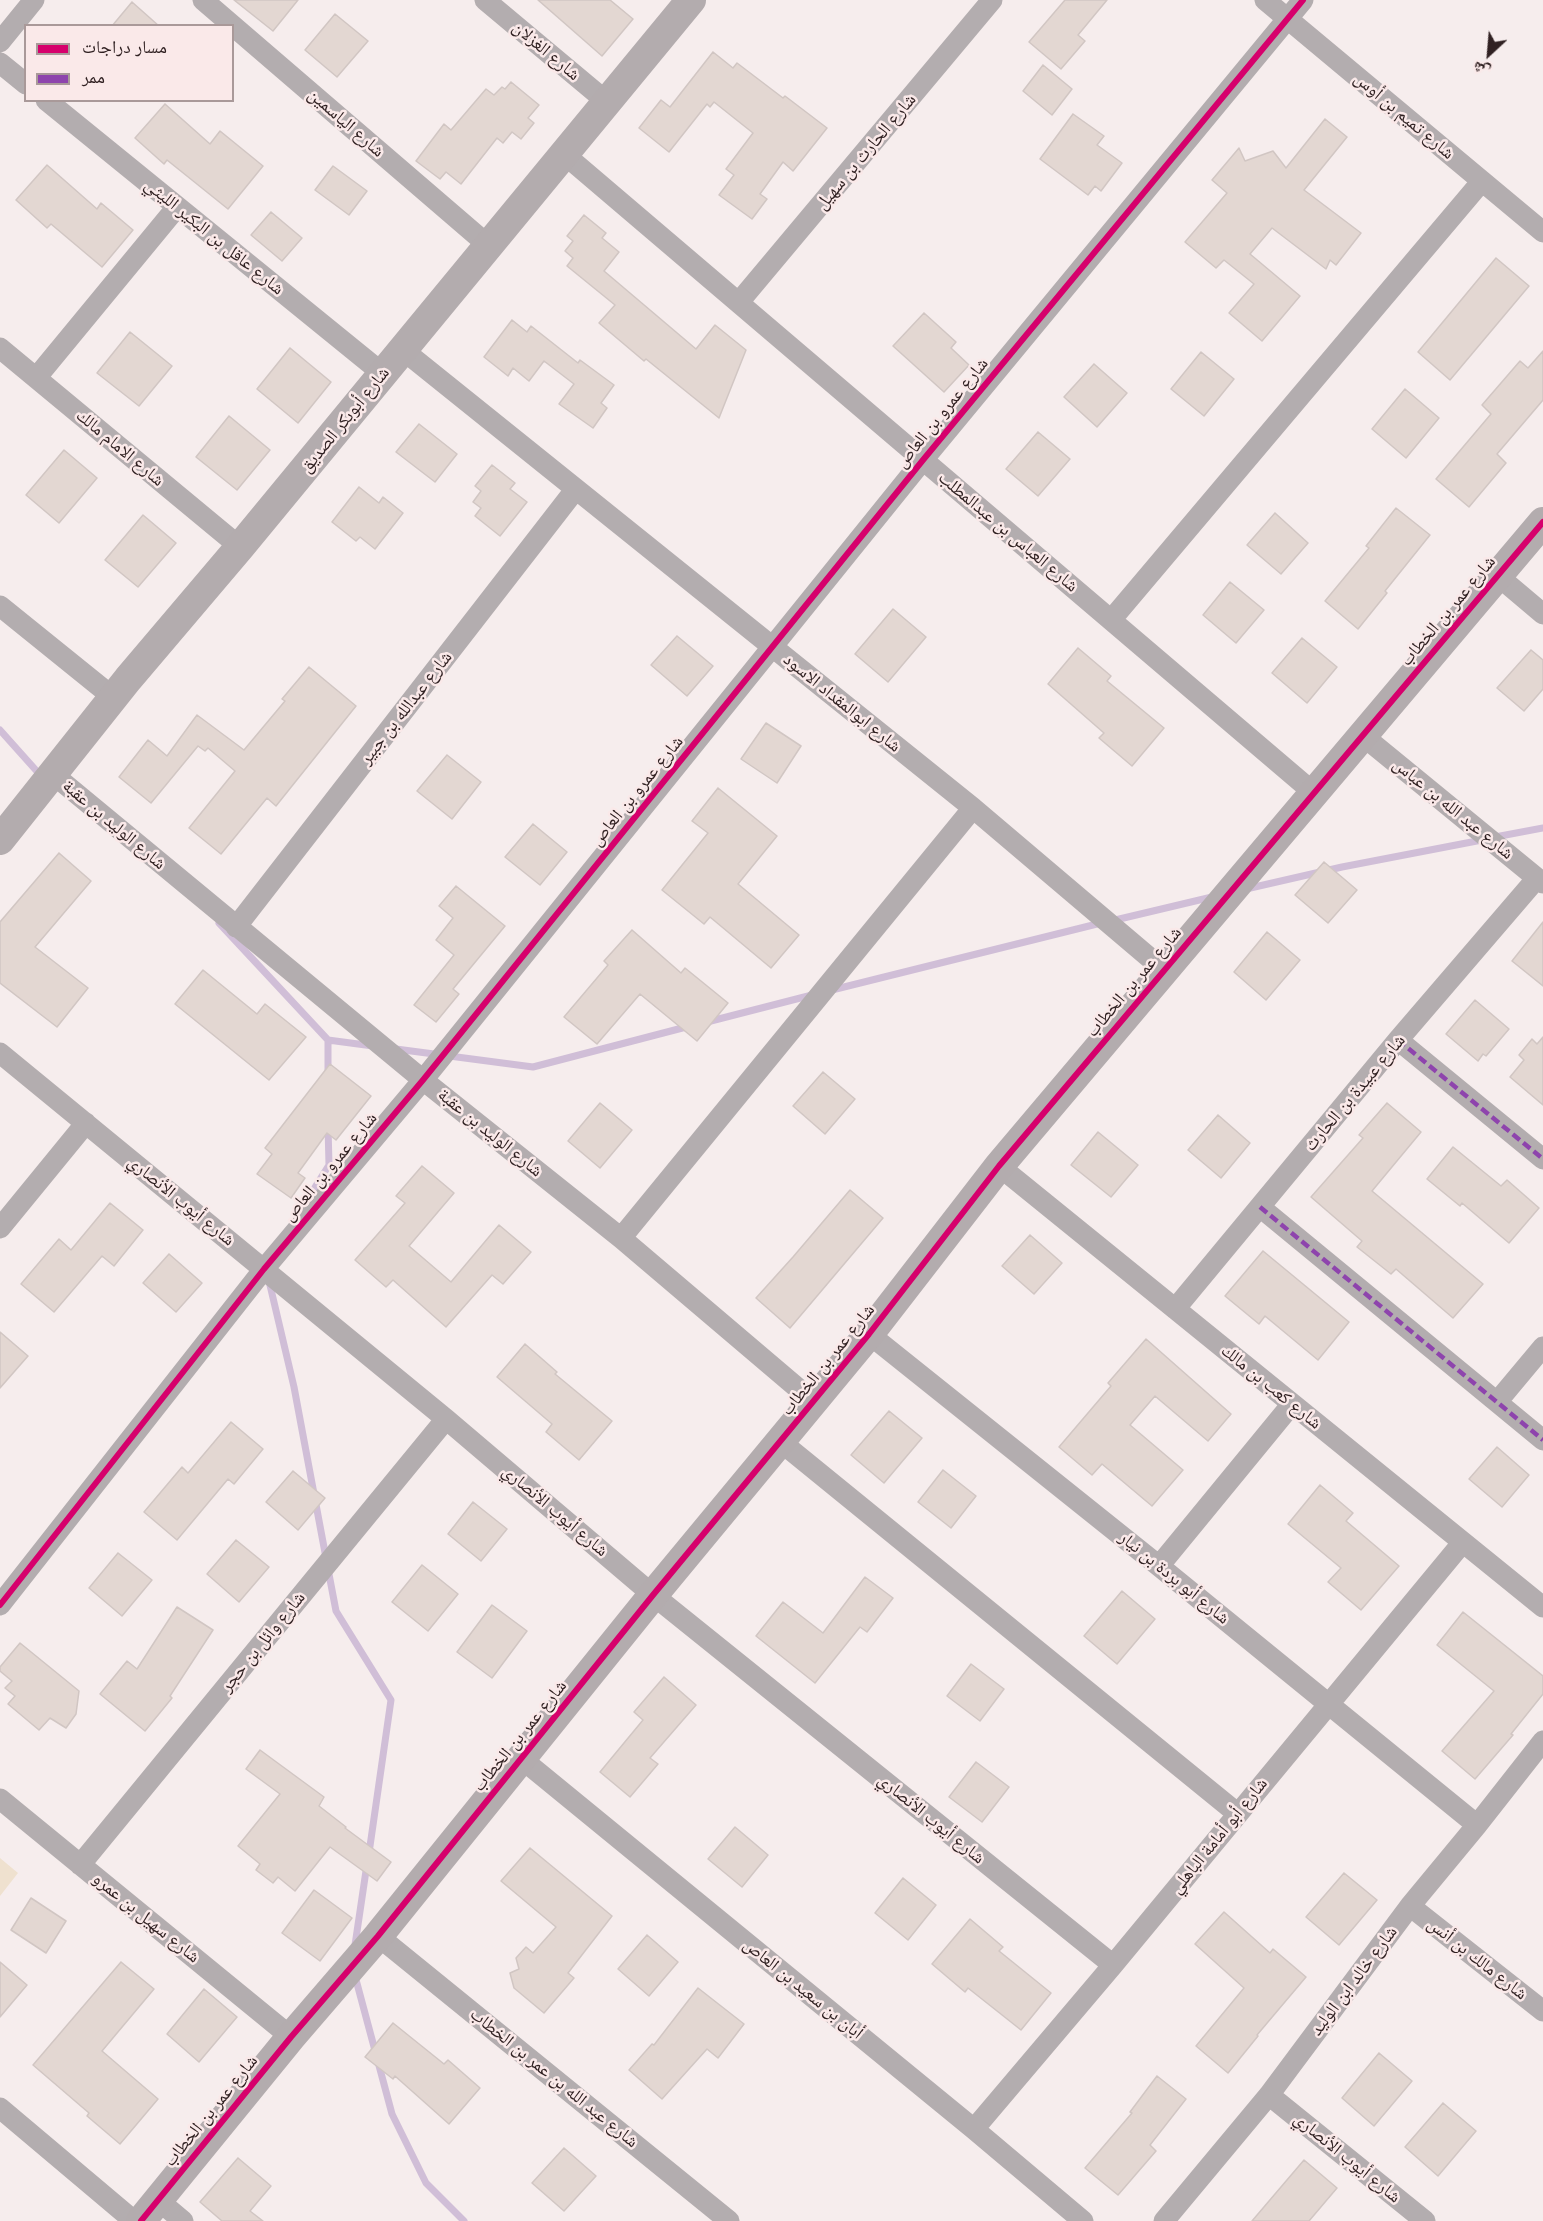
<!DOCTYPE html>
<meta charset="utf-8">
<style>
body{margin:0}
#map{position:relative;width:1543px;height:2221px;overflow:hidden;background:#f6eded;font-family:"Open Sans","Noto Naskh Arabic",sans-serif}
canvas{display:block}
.legend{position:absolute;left:24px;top:24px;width:210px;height:78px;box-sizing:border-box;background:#fae9e9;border:2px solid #a99999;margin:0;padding:8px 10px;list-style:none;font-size:18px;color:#302122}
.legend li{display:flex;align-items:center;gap:12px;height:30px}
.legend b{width:30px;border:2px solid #a99999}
.north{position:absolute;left:1459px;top:24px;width:60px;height:60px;-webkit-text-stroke:4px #fae9e9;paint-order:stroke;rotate:206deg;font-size:16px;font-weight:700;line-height:24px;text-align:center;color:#302122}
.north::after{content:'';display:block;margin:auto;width:21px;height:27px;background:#302122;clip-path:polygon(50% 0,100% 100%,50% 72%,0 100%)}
</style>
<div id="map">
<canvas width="1543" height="2221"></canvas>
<ul class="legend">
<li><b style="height:8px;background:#d6006c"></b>مسار دراجات</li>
<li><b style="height:8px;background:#8e44ad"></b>ممر</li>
</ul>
<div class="north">ش</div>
</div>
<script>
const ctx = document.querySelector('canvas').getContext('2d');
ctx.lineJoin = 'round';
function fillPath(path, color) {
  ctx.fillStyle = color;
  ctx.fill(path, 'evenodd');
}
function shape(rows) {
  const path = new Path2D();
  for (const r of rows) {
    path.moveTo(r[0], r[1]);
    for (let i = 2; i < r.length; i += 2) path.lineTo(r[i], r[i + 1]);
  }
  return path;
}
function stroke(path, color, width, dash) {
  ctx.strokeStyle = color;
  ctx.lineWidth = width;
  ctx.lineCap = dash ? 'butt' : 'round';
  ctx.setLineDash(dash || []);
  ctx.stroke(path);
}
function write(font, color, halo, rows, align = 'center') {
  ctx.font = font + ' "Open Sans","Noto Naskh Arabic",sans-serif';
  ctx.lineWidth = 5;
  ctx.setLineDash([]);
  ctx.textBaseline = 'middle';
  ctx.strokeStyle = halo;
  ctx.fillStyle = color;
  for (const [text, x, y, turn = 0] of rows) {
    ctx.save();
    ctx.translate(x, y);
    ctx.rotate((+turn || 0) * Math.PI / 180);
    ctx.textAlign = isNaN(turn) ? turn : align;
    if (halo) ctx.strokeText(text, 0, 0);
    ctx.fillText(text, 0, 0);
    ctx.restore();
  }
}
fillPath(shape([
 [0,1858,18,1873,0,1896]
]), '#efe1cf');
stroke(shape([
 [0,730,42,777],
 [1495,837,1543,828],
 [1246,889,1342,867,1482,840],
 [1111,921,1212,897],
 [219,923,328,1040,328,1073],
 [832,990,1101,923],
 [707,1022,812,995],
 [328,1040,373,1046],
 [396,1049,533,1067,690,1026],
 [300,1211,329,1165,328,1126],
 [269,1281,294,1387,326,1558],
 [328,1569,336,1611,391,1700,369,1853],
 [355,1945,367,1864],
 [355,1976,392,2114,426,2183,464,2221]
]), '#d0bed7', 7);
const building = shape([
 [234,0,298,0,273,31,234,0],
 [538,0,610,0,633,19,602,56,538,0],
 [1065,0,1107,0,1078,35,1085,41,1061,69,1029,42,1065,0],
 [132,2,159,26,112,26,132,2],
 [335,14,368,41,337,77,305,50,335,14],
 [713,52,733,68,737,63,783,98,785,96,827,128,793,171,783,162,760,194,767,199,752,219,719,195,734,175,726,169,753,133,714,102,710,107,707,104,669,152,639,128,661,100,670,107,713,52],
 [1043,65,1072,89,1052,115,1023,91,1043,65],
 [511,82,539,105,528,118,534,123,521,139,512,132,503,143,497,138,461,184,446,172,440,179,416,161,444,124,451,130,486,89,494,95,502,87,505,89,511,82],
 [165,104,210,144,220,131,263,166,228,209,167,160,164,164,135,138,165,104],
 [1073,114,1104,136,1097,145,1122,163,1101,191,1095,186,1088,195,1040,159,1073,114],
 [1325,119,1347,137,1304,190,1361,233,1336,265,1330,260,1326,269,1272,228,1250,254,1300,296,1262,341,1229,313,1254,284,1224,260,1216,268,1185,242,1227,193,1212,180,1239,148,1245,161,1273,151,1286,168,1325,119],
 [47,165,97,209,101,203,133,230,102,267,51,224,47,228,16,200,47,165],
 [333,166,367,191,349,215,315,190,333,166],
 [271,212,302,238,282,261,251,235,271,212],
 [584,215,606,233,602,238,619,252,604,271,696,349,715,325,746,350,719,418,646,359,644,361,599,323,615,305,567,266,573,258,565,251,573,241,567,236,584,215],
 [1496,258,1529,286,1450,380,1418,352,1496,258],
 [924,313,956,342,951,348,969,365,944,392,893,346,924,313],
 [512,320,527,332,531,326,578,363,580,360,614,385,601,403,607,408,593,428,559,404,574,384,544,361,529,381,513,368,508,376,484,357,512,320],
 [130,332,172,366,139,406,97,373,130,332],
 [290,348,331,382,298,423,257,389,290,348],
 [1543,351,1543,400,1497,454,1506,463,1469,507,1436,479,1491,414,1482,405,1520,361,1528,368,1543,351],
 [1201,352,1234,379,1204,416,1171,389,1201,352],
 [1094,364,1127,393,1097,427,1064,397,1094,364],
 [1405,389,1439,418,1406,458,1372,429,1405,389],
 [229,416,270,450,237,490,196,457,229,416],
 [419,424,457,454,435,482,396,452,419,424],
 [1038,432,1070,459,1038,496,1006,469,1038,432],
 [64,450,97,478,59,523,26,495,64,450],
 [492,465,515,483,510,489,527,502,500,536,475,516,481,508,473,502,481,491,475,486,492,465],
 [359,487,379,503,383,497,403,513,375,549,360,537,356,541,332,522,359,487],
 [1396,508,1430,535,1385,591,1387,593,1358,629,1325,601,1369,548,1366,546,1396,508],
 [1275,513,1308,543,1281,574,1247,545,1275,513],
 [143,515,176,543,138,587,105,560,143,515],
 [1230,582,1264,610,1236,643,1203,615,1230,582],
 [893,609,926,637,888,682,855,654,893,609],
 [677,636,713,666,687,696,651,665,677,636],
 [1302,638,1337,667,1307,703,1272,673,1302,638],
 [1078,648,1111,676,1107,681,1164,728,1132,766,1099,738,1104,733,1048,684,1078,648],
 [1531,650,1543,660,1543,689,1524,711,1497,688,1531,650],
 [309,667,356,706,276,806,267,798,221,854,189,828,235,771,208,748,205,751,198,746,151,803,119,777,148,740,167,756,197,715,244,750,285,701,282,699,309,667],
 [766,723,801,746,777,783,741,759,766,723],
 [447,755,481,782,452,819,417,791,447,755],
 [718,788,777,836,738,884,799,935,771,968,710,917,704,924,662,890,708,833,692,821,718,788],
 [533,824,567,852,540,885,505,857,533,824],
 [59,853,91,881,35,947,88,988,57,1027,0,983,0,922,59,853],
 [1324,862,1357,890,1328,923,1295,895,1324,862],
 [456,886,505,926,453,989,459,994,436,1022,414,1005,454,955,436,940,453,918,439,906,456,886],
 [1543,922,1543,986,1512,961,1543,922],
 [632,930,681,973,685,968,728,1003,697,1041,640,994,597,1044,564,1017,608,965,604,961,632,930],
 [1267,932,1300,960,1266,1000,1234,972,1267,932],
 [203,970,257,1014,265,1004,306,1037,269,1080,175,1004,203,970],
 [1475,1000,1509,1029,1486,1056,1483,1054,1478,1061,1446,1034,1475,1000],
 [1543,1037,1543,1105,1510,1077,1524,1060,1519,1055,1532,1039,1537,1044,1543,1037],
 [330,1064,371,1096,336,1140,327,1133,298,1173,305,1178,291,1198,257,1174,272,1154,265,1148,330,1064],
 [823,1072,855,1099,825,1134,793,1106,823,1072],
 [600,1103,632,1130,600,1168,568,1141,600,1103],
 [1387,1103,1421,1132,1372,1191,1483,1284,1453,1318,1396,1269,1391,1274,1357,1247,1362,1241,1311,1197,1363,1138,1359,1135,1387,1103],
 [1218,1115,1250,1143,1221,1178,1188,1150,1218,1115],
 [1098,1132,1138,1165,1111,1197,1071,1165,1098,1132],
 [1453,1147,1501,1186,1507,1180,1539,1208,1509,1243,1462,1203,1460,1206,1427,1179,1453,1147],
 [422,1166,454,1193,409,1246,451,1282,499,1225,531,1252,503,1284,492,1275,446,1327,393,1280,386,1287,355,1260,405,1203,396,1196,422,1166],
 [850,1190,883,1218,790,1328,756,1298,793,1257,850,1190],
 [110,1203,143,1230,114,1266,102,1256,54,1312,21,1284,59,1239,71,1250,110,1203],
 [1030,1235,1062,1263,1034,1294,1002,1266,1030,1235],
 [1263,1251,1349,1322,1318,1360,1265,1316,1259,1324,1225,1296,1263,1251],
 [169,1254,202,1283,176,1312,143,1283,169,1254],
 [0,1332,28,1356,0,1388,0,1332],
 [1146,1339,1231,1414,1208,1441,1155,1396,1130,1425,1183,1470,1152,1506,1102,1464,1092,1475,1059,1447,1111,1386,1108,1383,1146,1339],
 [525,1344,557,1372,555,1374,612,1421,579,1460,546,1432,552,1424,497,1377,525,1344],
 [889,1411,922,1438,884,1483,851,1455,889,1411],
 [231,1422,263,1449,234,1484,228,1479,177,1540,144,1512,182,1467,188,1473,231,1422],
 [1497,1447,1529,1475,1502,1507,1469,1479,1497,1447],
 [943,1470,976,1496,951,1528,918,1502,943,1470],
 [293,1471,325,1498,298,1530,266,1502,293,1471],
 [1320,1485,1353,1513,1346,1521,1399,1566,1361,1610,1328,1582,1341,1568,1288,1524,1320,1485],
 [473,1502,507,1529,481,1561,448,1534,473,1502],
 [236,1540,269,1567,239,1602,207,1574,236,1540],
 [118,1553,152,1580,122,1616,89,1588,118,1553],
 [422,1565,458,1594,428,1631,392,1602,422,1565],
 [865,1577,893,1598,867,1632,860,1627,815,1683,756,1636,783,1602,823,1633,865,1577],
 [1122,1591,1155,1619,1117,1664,1084,1636,1122,1591],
 [492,1605,527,1631,492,1678,457,1652,492,1605],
 [177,1607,213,1630,170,1696,172,1698,145,1731,100,1694,127,1661,137,1669,177,1607],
 [1463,1612,1543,1676,1543,1694,1511,1734,1513,1735,1475,1779,1442,1751,1494,1691,1437,1645,1463,1612],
 [20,1643,79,1691,76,1714,66,1728,50,1718,39,1730,8,1704,15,1696,5,1688,12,1681,0,1671,0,1667,20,1643],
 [971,1664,1004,1689,980,1721,947,1696,971,1664],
 [664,1677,696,1705,650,1758,658,1764,630,1797,600,1772,643,1720,634,1712,664,1677],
 [260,1750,324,1797,319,1806,346,1827,345,1828,391,1862,377,1881,330,1847,295,1891,278,1877,273,1883,256,1870,260,1864,238,1846,280,1794,246,1769,260,1750],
 [976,1762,1009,1787,982,1822,949,1797,976,1762],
 [735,1827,768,1855,742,1887,708,1859,735,1827],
 [530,1848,612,1916,568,1973,574,1978,544,2013,514,1988,510,1973,519,1969,516,1958,526,1947,533,1953,556,1927,501,1881,530,1848],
 [1344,1873,1377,1900,1339,1945,1306,1917,1344,1873],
 [903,1878,936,1905,908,1940,875,1913,903,1878],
 [314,1890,352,1918,320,1961,282,1933,314,1890],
 [31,1898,66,1921,46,1953,11,1930,31,1898],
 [1224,1912,1270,1953,1273,1949,1306,1977,1257,2035,1258,2036,1228,2073,1196,2046,1244,1988,1195,1944,1224,1912],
 [970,1919,1003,1947,999,1951,1051,1993,1021,2030,968,1988,965,1992,932,1964,970,1919],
 [647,1935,678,1962,649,1996,618,1969,647,1935],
 [0,1962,27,1985,0,2017,0,1962],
 [121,1962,154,1989,102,2051,158,2099,120,2144,87,2116,89,2113,33,2065,121,1962],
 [698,1988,744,2024,718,2058,707,2049,662,2099,629,2070,652,2044,654,2045,698,1988],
 [204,1989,237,2017,199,2062,167,2034,204,1989],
 [393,2023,444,2064,448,2060,480,2088,449,2124,395,2076,393,2079,365,2057,393,2023],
 [1379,2053,1412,2081,1374,2126,1342,2098,1379,2053],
 [1157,2076,1186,2099,1150,2145,1156,2151,1118,2195,1085,2168,1132,2113,1130,2112,1157,2076],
 [1443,2103,1476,2131,1438,2176,1405,2147,1443,2103],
 [564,2148,596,2176,564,2211,532,2183,564,2148],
 [238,2158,271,2186,250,2211,263,2221,222,2221,200,2202,238,2158],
 [1304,2160,1337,2188,1309,2221,1252,2221,1304,2160]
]);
fillPath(building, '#e3d7d2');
stroke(building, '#d1c6c3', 1.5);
stroke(shape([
 [203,0,489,246],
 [485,0,607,102],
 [1265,0,1543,232],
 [0,42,34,0],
 [0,63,26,84],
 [46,100,382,373],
 [564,154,1314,793],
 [739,302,992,0],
 [0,348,240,547],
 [403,350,973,808,1164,970],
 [36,378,177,207],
 [1498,576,1543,614],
 [0,606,114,698],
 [1111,620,1482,181],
 [1362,735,1543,883],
 [54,775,423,1080,621,1238,814,1402],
 [236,927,575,490],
 [1398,1040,1543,1159],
 [0,1053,446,1419,653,1595,1113,1965],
 [999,1166,1543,1607],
 [1260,1207,1543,1440],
 [0,1228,86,1123],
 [621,1238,973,808],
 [1175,1309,1398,1040,1537,878],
 [869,1334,1159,1566,1477,1825],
 [1497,1402,1543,1347],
 [781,1442,1238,1814],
 [1159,1566,1292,1404],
 [0,1605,264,1269,423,1080,923,460,1303,0],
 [522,1759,974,2129,1083,2221],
 [0,1799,291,2037],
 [80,1865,446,1419],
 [1410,1906,1543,2011],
 [378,1936,729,2221],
 [1269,2095,1425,2221],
 [0,2108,134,2221],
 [974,2129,1113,1965,1463,1542],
 [158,2200,183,2221],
 [1164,2221,1269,2095,1410,1906,1477,1825,1543,1741]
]), '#b3adaf', 21);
stroke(shape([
 [0,840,128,679,240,547,691,0],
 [141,2221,291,2037,378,1936,653,1595,869,1334,999,1166,1543,522]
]), '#b3acae', 30);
stroke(shape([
 [1398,1040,1543,1159],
 [1260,1207,1543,1440]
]), '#8e44ad', 4.5, [9, 4.5]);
stroke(shape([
 [0,1605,264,1269,423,1080,923,460,1303,0],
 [141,2221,291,2037,378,1936,653,1595,869,1334,999,1166,1543,522]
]), '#d6006c', 6);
write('18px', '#302122', '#fae9e9', [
 ["شارع الغزلان",546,51,40],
 ["شارع تميم بن أوس",1404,116,40],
 ["شارع الياسمين",346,123,41],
 ["شارع الحارث بن سهيل",866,152,-50],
 ["شارع عاقل بن البكير الليثي",214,237,39],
 ["شارع عمرو بن العاص",942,413,-51],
 ["شارع أبوبكر الصديق",345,420,-51],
 ["شارع الامام مالك",120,448,40],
 ["شارع العباس بن عبدالمطلب",1008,532,40],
 ["شارع عمر بن الخطاب",1448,611,-50],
 ["شارع ابوالمقداد الاسود",842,703,39],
 ["شارع عبدالله بن جبير",406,708,-52],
 ["شارع عمرو بن العاص",637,791,-51],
 ["شارع عبد الله بن عباس",1453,809,39],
 ["شارع الوليد بن عقبة",114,825,40],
 ["شارع عمر بن الخطاب",1134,982,-50],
 ["شارع عبيدة بن الحارث",1355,1093,-50],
 ["شارع الوليد بن عقبة",490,1133,39],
 ["شارع عمرو بن العاص",330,1167,-50],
 ["شارع أيوب الأنصاري",181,1201,39],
 ["شارع عمر بن الخطاب",828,1360,-51],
 ["شارع كعب بن مالك",1271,1387,39],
 ["شارع أيوب الأنصاري",555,1511,40],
 ["شارع أبو بردة بن نيار",1174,1578,39],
 ["شارع وائل بن حجر",263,1642,-51],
 ["شارع عمر بن الخطاب",520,1736,-51],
 ["شارع أيوب الأنصاري",931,1819,39],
 ["شارع أبو أمامة الباهلي",1219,1836,-51],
 ["شارع سهيل بن عمرو",146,1918,39],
 ["شارع مالك بن أنس",1477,1959,38],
 ["شارع خالد ابن الوليد",1354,1981,-53],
 ["أبان بن سعيد بن العاص",803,1989,39],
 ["شارع عبد الله بن عمر بن الخطاب",554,2078,39],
 ["شارع عمر بن الخطاب",211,2111,-51],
 ["شارع أيوب الأنصاري",1347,2158,39]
]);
</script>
